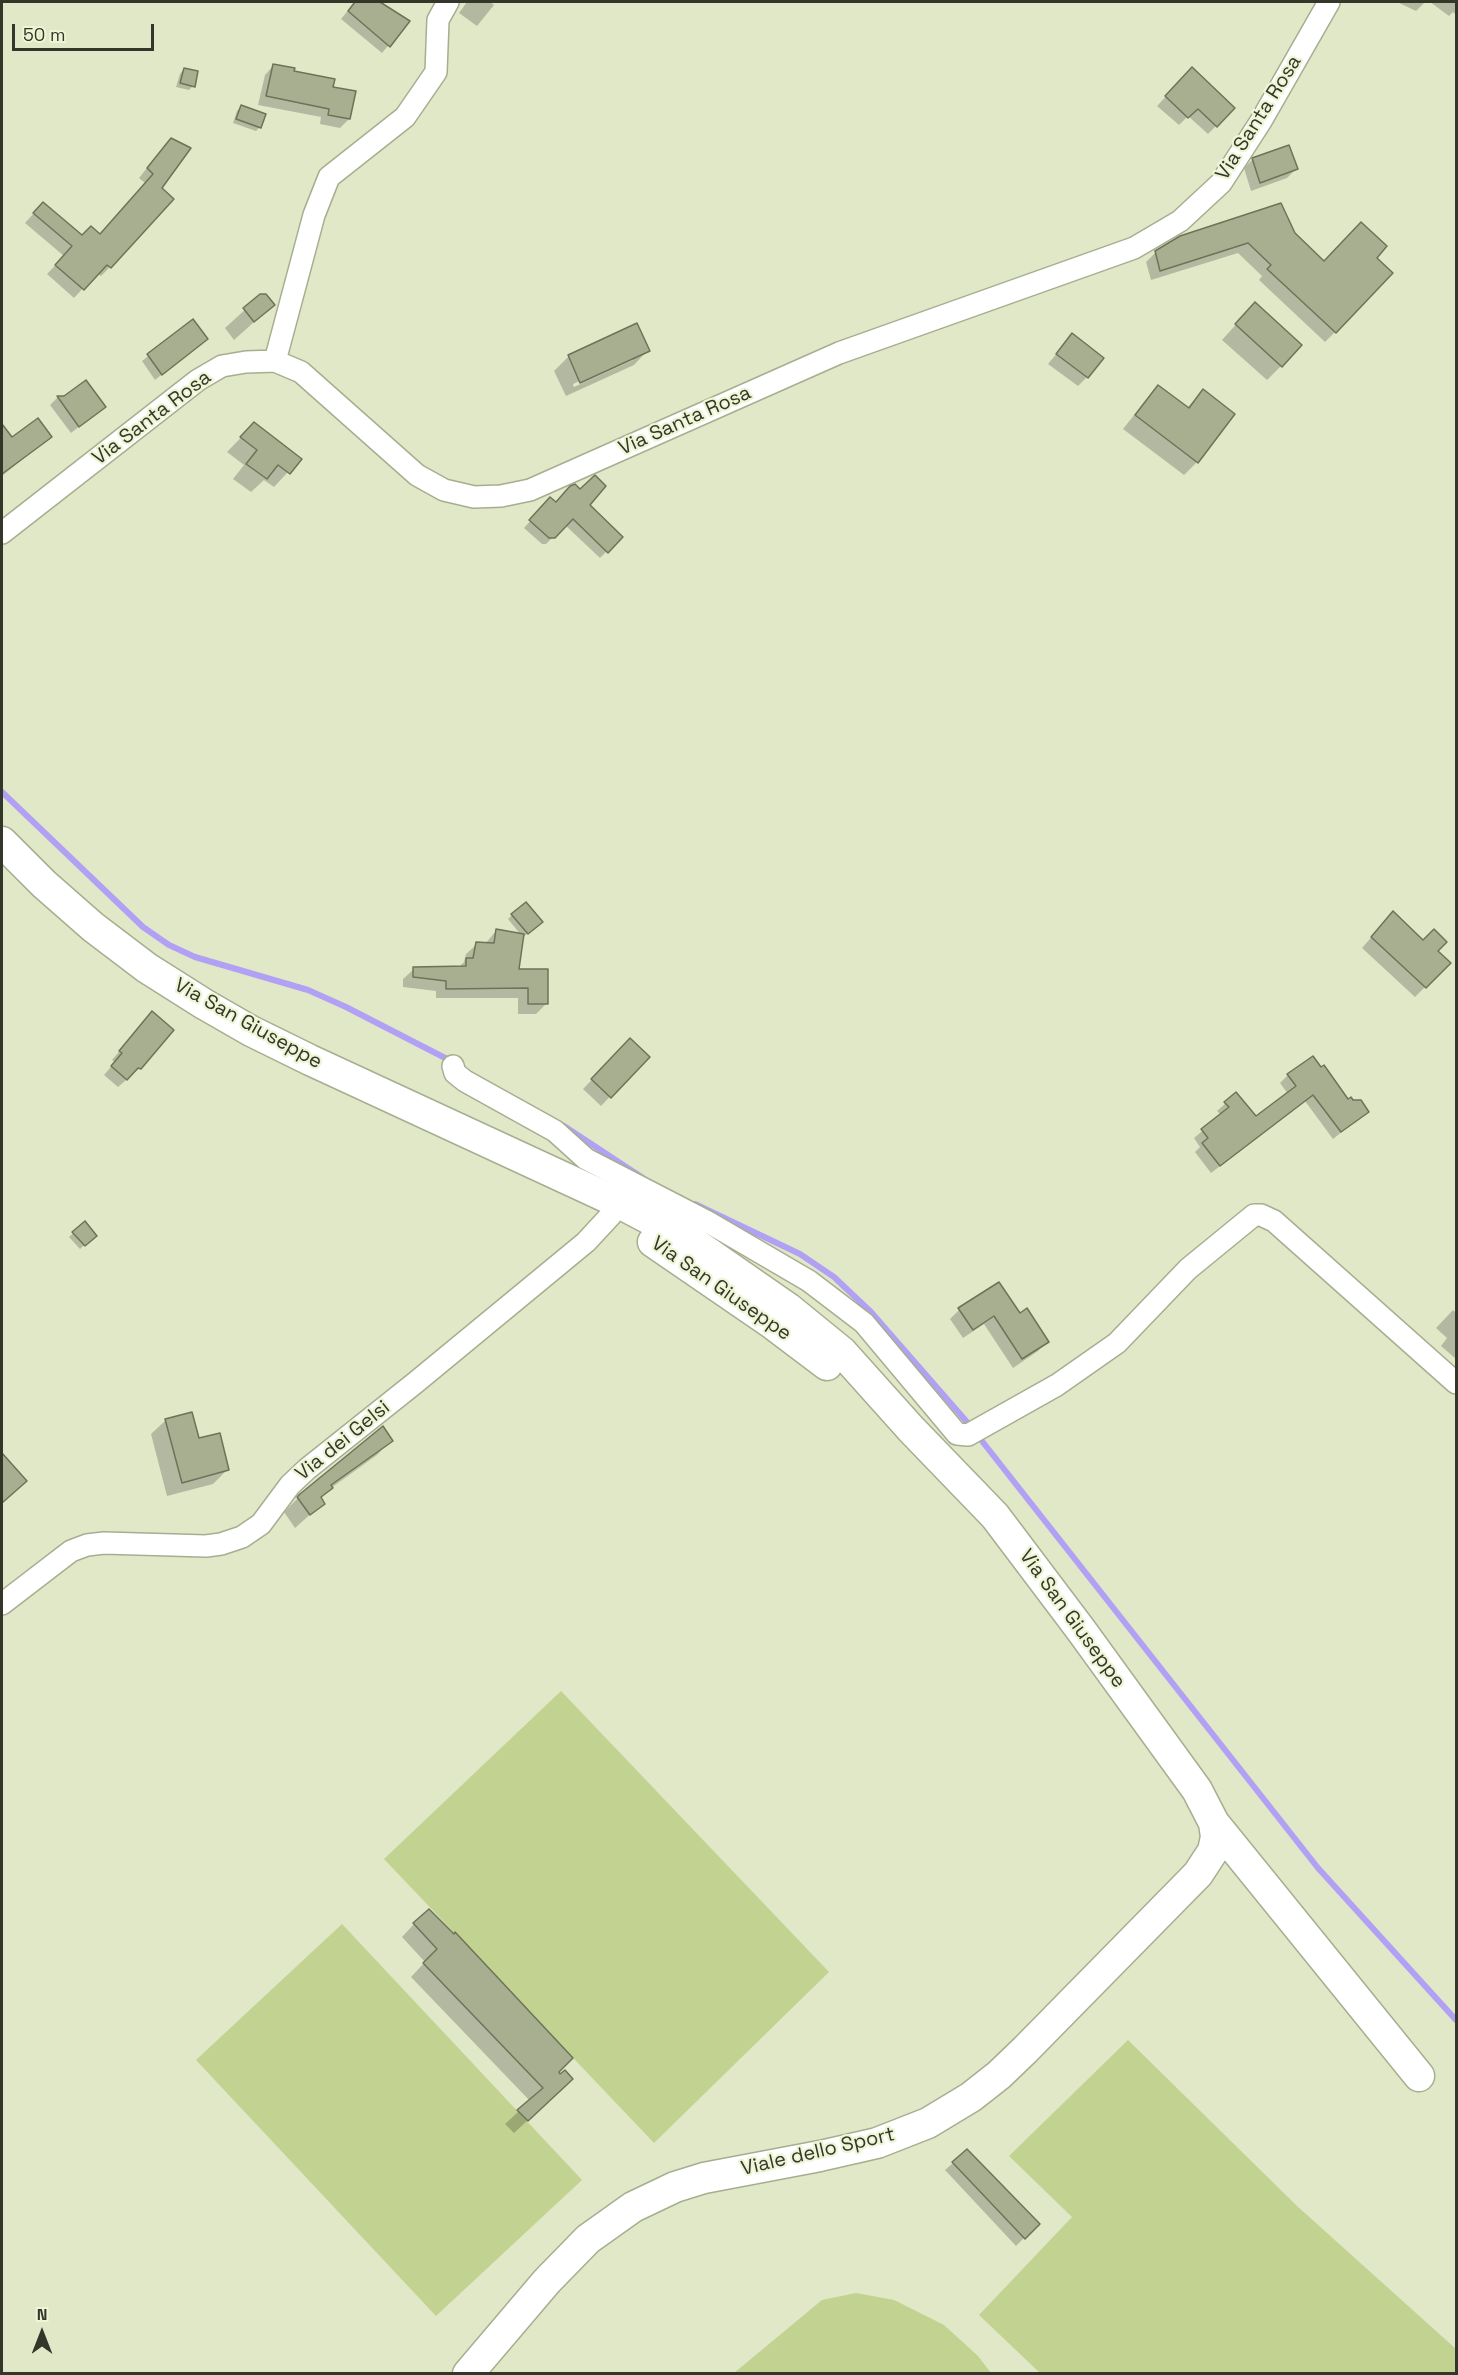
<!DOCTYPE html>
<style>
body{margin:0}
#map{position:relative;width:1458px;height:2375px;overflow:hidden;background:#e0e8c8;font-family:"Space Grotesk",sans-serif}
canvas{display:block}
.frame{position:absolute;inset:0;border:3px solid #33372a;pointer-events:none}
.north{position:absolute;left:12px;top:2303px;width:60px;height:60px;-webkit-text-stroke:4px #edf5d5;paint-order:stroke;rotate:0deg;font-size:16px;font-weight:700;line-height:24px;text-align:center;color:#33372a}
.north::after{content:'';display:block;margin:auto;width:21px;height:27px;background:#33372a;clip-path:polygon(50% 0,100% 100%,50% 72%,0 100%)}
.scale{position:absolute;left:12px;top:24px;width:142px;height:27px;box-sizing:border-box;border:3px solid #33372a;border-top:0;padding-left:8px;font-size:18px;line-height:21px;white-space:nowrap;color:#33372a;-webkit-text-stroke:4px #edf5d5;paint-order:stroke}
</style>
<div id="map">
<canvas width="1458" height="2375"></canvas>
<div class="frame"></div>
<div class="north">N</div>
<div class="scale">50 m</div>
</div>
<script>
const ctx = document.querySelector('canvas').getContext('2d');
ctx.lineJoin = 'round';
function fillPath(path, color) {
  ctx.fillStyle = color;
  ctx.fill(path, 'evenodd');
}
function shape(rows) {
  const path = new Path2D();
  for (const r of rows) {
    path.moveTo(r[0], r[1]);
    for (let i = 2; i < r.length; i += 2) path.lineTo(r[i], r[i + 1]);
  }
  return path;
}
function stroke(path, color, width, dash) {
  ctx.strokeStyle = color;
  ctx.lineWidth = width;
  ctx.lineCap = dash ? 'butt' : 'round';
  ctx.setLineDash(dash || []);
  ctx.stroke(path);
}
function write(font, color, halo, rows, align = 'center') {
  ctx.font = font + ' "Space Grotesk",sans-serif';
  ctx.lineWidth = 4.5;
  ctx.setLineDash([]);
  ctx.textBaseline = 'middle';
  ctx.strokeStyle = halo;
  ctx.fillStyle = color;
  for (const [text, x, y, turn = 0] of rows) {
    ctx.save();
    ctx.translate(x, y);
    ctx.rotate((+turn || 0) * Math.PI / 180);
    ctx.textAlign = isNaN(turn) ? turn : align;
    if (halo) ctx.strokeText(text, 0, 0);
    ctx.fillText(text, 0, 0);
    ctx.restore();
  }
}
fillPath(shape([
 [561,1691,829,1972,654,2143,384,1859],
 [342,1924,582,2180,436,2316,196,2060],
 [1128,2040,1297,2206,1456,2349,1456,2373,1040,2373,979,2315,1072,2217,1009,2156],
 [856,2293,894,2300,944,2325,978,2356,991,2373,734,2373,822,2300]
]), '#c2d291');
fillPath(shape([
 [355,2,377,2,408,22,382,53,341,19],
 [467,2,490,2,494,5,477,26,459,13],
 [1397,2,1425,2,1416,11],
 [1430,2,1456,2,1456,15,1453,12,1449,16],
 [273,66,332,88,349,119,340,128,320,124,321,117,258,105,265,75],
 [184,69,193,86,189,90,176,87,180,74],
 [1184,77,1216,126,1208,134,1188,116,1179,125,1157,106],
 [241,107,260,127,256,131,233,123,237,111],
 [162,149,160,188,171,199,110,267,101,276,97,273,74,298,47,274,64,256,25,223,34,213,81,237,99,236,145,183,139,178],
 [1253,159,1296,169,1287,178,1251,191,1244,168],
 [1294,234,1324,263,1335,332,1325,342,1259,280,1262,276,1238,253,1151,280,1146,262,1156,252],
 [260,296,273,305,234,340,225,328],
 [1241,319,1281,366,1267,380,1222,340],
 [192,321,206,339,155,380,142,361],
 [1072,335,1087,377,1078,386,1048,364],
 [648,350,634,365,566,396,554,371,569,356],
 [633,357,633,360,574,387,573,384],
 [1159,387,1187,408,1203,391,1197,462,1184,475,1123,429,1146,400],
 [57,398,65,398,104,407,71,433,50,405],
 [254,424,300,459,274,487,264,480,251,492,233,479,244,465,227,452],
 [3,428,11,439,50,437,2,476,2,430],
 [550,499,555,504,588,505,621,537,600,558,565,525,546,544,542,544,524,528],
 [512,915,537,926,522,938,517,971,546,1004,536,1014,518,1014,518,998,436,998,436,991,403,987,403,979,414,969,458,968,464,962,466,954,477,944,485,944,496,931,521,935,508,919],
 [1383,924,1423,942,1436,951,1449,963,1415,997,1362,948],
 [152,1013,140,1068,118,1087,104,1075,115,1062,112,1060],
 [630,1040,648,1057,601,1106,583,1089],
 [1288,1075,1367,1112,1333,1139,1305,1101,1211,1173,1195,1152,1200,1147,1194,1138,1221,1115,1217,1111,1226,1103,1256,1118,1288,1094,1280,1083],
 [84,1223,95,1235,80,1249,69,1237],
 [959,1310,1019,1315,1047,1342,1038,1351,1013,1368,984,1324,963,1338,950,1319],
 [1453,1310,1456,1313,1456,1359,1441,1346,1447,1338,1436,1328],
 [166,1420,198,1440,227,1470,213,1484,167,1496,151,1434],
 [382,1428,391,1440,377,1455,331,1488,320,1499,323,1503,295,1528,284,1512,316,1480],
 [414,1924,557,2072,558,2092,514,2133,505,2124,530,2101,411,1977,425,1962,402,1937],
 [953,2163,1038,2224,1016,2246,945,2170]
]), '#0003');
stroke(shape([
 [2,792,143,927,169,945,195,957,308,990,346,1007,451,1061],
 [564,1126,643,1178],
 [695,1204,800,1254,834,1277,871,1312,967,1422,1318,1868,1456,2020]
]), '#b1a0f4', 6);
const building = shape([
 [355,2,380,2,410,21,390,47,348,11,355,2],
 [273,64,295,68,294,71,335,79,333,87,356,91,350,119,328,115,329,109,266,96,273,64],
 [1192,67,1235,108,1217,127,1198,109,1188,118,1165,96,1192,67],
 [184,68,198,71,195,87,180,83,184,68],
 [241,105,266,114,261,128,236,119,241,105],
 [171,138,191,148,162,188,174,199,111,268,107,265,84,290,55,265,72,246,33,213,43,202,82,235,91,226,100,234,153,174,147,168,171,138],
 [1289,145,1298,169,1260,183,1252,158,1289,145],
 [1281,203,1295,233,1324,261,1361,222,1387,246,1377,258,1393,273,1336,333,1267,269,1271,265,1248,243,1160,271,1155,251,1180,236,1281,203],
 [260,294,266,294,275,305,254,322,243,308,260,294],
 [1255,302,1302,345,1282,367,1235,324,1255,302],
 [193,319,208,339,162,375,147,354,193,319],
 [637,323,650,351,580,383,568,355,637,323],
 [1072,333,1104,358,1088,378,1056,354,1072,333],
 [86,380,106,407,79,427,57,396,64,396,86,380],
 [1158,385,1189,408,1203,389,1235,414,1198,463,1135,415,1158,385],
 [38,418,52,437,2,474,2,424,12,437,38,418],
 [254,422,302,459,290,474,278,465,267,479,246,464,257,450,240,437,254,422],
 [595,475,606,486,590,505,623,537,608,553,573,519,555,538,549,538,529,520,550,497,556,502,570,486,575,484,580,489,595,475],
 [526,902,543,922,528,934,511,914,526,902],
 [1393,911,1423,940,1434,929,1447,942,1438,951,1451,963,1426,988,1371,937,1393,911],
 [496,929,524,934,519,969,548,969,548,1004,528,1004,528,988,446,989,446,981,413,977,413,967,466,966,466,958,473,958,476,942,494,943,496,929],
 [152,1011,174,1030,141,1069,138,1068,127,1080,111,1066,122,1053,119,1051,152,1011],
 [630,1038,650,1057,611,1098,591,1079,630,1038],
 [1313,1056,1321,1067,1324,1065,1348,1099,1351,1097,1353,1100,1361,1100,1369,1112,1341,1132,1313,1095,1220,1166,1202,1143,1208,1138,1201,1129,1229,1107,1224,1102,1236,1092,1256,1116,1296,1086,1287,1074,1313,1056],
 [85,1221,97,1236,85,1246,72,1232,85,1221],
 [999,1282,1020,1313,1027,1308,1049,1342,1022,1359,994,1316,973,1330,958,1308,999,1282],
 [192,1412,199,1438,220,1433,229,1470,182,1483,165,1419,192,1412],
 [383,1426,393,1441,331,1485,333,1488,321,1497,325,1504,310,1515,297,1497,300,1494,383,1426],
 [2,1453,27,1481,2,1503,2,1453],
 [429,1909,454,1934,455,1932,573,2058,559,2072,560,2074,565,2070,573,2079,528,2121,517,2110,543,2088,423,1963,437,1949,413,1923,429,1909],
 [967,2149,1040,2224,1025,2239,952,2162,967,2149]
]);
fillPath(building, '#a8af91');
stroke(building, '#6c7357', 1.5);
const street = shape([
 [275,361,314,215,329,177,405,117,436,72,438,20,448,2],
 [2,533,198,380,222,366,246,362,275,361,301,372,417,475,444,490,474,497,501,496,530,490,839,353,1134,248,1180,221,1221,183,1261,121,1329,2],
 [453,1066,455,1073,465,1081,555,1131,586,1159,708,1222,809,1281,864,1323,957,1434,968,1435,1057,1385,1117,1343,1188,1269,1254,1215,1261,1215,1274,1221,1456,1383],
 [2,1604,71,1551,87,1545,104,1543,206,1546,221,1544,242,1537,261,1524,290,1485,307,1469,415,1383,586,1242,611,1215,619,1203]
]);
const secondary = shape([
 [2,842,44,884,93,927,147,968,204,1004,251,1031,310,1060,619,1203,693,1242,788,1308,842,1352,911,1429,995,1516,1081,1630,1197,1790,1214,1823,1216,1837,1213,1851,1198,1874,1025,2050,999,2075,971,2097,928,2123,877,2143,820,2156,704,2178,675,2187,633,2207,588,2239,547,2281,468,2374],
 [653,1242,774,1325,827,1365],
 [1214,1823,1419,2076]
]);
stroke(street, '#a6ae90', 24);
stroke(secondary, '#a6ae90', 33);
stroke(street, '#fff', 21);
stroke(secondary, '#fff', 30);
write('20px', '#33372a', '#edf5d5', [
 ["Via Santa Rosa",1259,118,-58],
 ["Via Santa Rosa",152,418,-37],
 ["Via Santa Rosa",685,421,-24],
 ["Via San Giuseppe",248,1024,29],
 ["Via San Giuseppe",721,1289,35],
 ["Via dei Gelsi",343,1441,-39],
 ["Via San Giuseppe",1072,1619,54],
 ["Viale dello Sport",818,2152,-13]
]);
</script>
